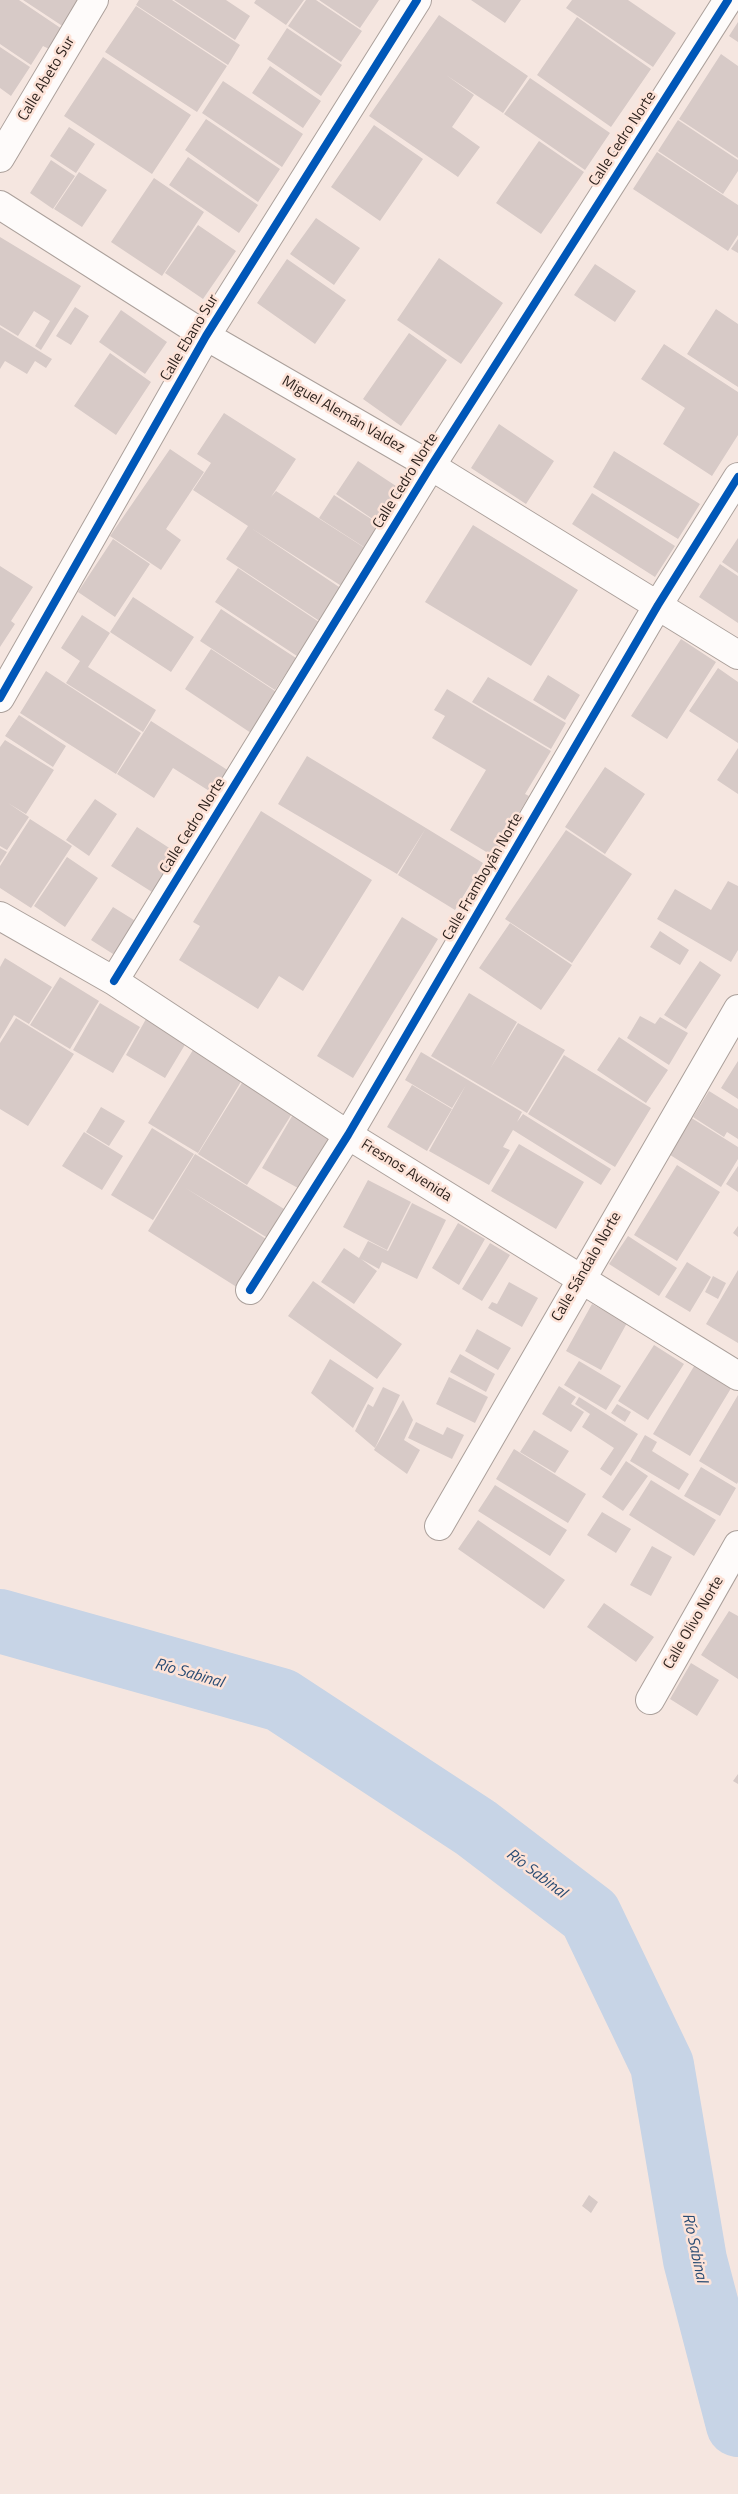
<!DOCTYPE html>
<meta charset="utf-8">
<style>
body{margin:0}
canvas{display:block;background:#f5e6e0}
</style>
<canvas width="738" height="2494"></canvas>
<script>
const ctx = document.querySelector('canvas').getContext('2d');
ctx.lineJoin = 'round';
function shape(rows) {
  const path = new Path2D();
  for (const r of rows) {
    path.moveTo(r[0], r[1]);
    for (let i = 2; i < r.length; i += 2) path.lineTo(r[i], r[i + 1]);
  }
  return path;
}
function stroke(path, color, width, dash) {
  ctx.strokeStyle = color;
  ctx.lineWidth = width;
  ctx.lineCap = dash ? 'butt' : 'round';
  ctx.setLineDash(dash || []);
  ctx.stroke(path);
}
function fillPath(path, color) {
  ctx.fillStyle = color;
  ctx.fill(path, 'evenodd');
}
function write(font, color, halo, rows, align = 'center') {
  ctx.font = font + ' "Titillium Web",sans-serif';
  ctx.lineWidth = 5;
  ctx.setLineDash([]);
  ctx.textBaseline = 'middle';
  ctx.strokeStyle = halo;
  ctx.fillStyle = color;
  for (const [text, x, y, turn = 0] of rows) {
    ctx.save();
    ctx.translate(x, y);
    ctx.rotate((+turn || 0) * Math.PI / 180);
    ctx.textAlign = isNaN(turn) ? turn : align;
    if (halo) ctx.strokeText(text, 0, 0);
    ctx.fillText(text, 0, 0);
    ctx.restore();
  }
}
stroke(shape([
 [0,1621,281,1700,476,1828,590,1915,662,2065,695,2260,738,2425]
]), '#c7d4e6', 64);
fillPath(shape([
 [0,0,19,0,62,29,49,49,43,46,31,65,0,44],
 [23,0,86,0,67,29],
 [139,0,172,0,240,45,228,65,136,5],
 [174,0,226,0,250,16,235,40],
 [256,0,304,0,286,25,254,3],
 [306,0,316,0,362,31,341,62,288,26],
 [319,0,379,0,360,28],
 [471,0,521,0,505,23],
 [572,0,628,0,676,33,653,67,566,8],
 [136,6,227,66,197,112,105,52],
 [439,15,528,76,503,113,446,75,474,95,452,127,480,147,458,177,369,116],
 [577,17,651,69,611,127,537,75],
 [738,22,738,42,729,36],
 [287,28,342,65,321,96,267,59],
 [0,47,30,67,11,96,0,88],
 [721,54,738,66,738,158,679,119],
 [103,57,191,115,152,174,64,116],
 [270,66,321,101,303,128,252,93],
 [530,78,610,133,585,170,504,114],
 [223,81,303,134,282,167,202,113],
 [206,119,280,169,258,202,185,150],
 [678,120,738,160,738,171,723,194,658,151],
 [374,125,423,159,380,221,331,187],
 [69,127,95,144,76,173,50,156],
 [539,141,584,172,541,234,496,203],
 [657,152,738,205,738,235,728,251,633,189],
 [188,157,258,205,239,233,169,185],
 [51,160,75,176,53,209,30,193],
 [79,172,107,190,82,227,54,209],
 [154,178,204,212,162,276,111,242],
 [316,218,360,248,334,285,290,254],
 [198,225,236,251,203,299,165,273],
 [0,237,81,286,41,350,35,346,50,321,34,311,18,336,0,325],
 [738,239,738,253,731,249],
 [439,258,503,303,461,364,397,320],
 [287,259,346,300,315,344,257,303],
 [595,264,636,291,615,322,574,295],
 [75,307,89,316,71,345,56,336],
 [716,309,738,324,738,387,687,354],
 [121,310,167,342,145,374,99,342],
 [0,327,52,359,46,368,35,361,27,374,5,361,0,369],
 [409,333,447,360,401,426,363,399],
 [664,344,738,392,738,435,712,476,663,444,685,408,641,379],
 [110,353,151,382,116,435,74,406],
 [224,413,296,459,271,497,276,491,368,550,343,587,251,528,345,591,324,624,226,559,248,526,193,490,211,463,197,454],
 [499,424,554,461,526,504,471,468],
 [170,449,204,472,166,529,181,540,161,570,110,536],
 [614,451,700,504,678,539,593,487],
 [358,461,399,488,377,522,336,494],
 [592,493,675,546,655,577,572,524],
 [334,495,382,526,367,549,319,518],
 [473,525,578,590,531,666,425,602],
 [738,538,738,573,722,562],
 [113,539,150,564,115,617,78,592],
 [720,564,738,576,738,623,699,597],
 [0,566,33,587,11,621,15,624,0,647],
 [238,568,322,624,300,658,215,602],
 [133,597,194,637,171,672,110,632],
 [221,609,296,658,275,690,200,641],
 [82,615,110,633,88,667,156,710,143,732,66,683,80,661,61,648],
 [681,639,716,662,667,739,631,716],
 [211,649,278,693,251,733,185,689],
 [718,668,738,682,738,743,689,711],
 [46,671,141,733,116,774,20,713],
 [548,675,580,695,565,720,533,700],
 [488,677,566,723,551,749,472,702],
 [447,689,551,751,525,794,529,796,493,856,450,830,486,770,432,738,445,716,434,710],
 [19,715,66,746,53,767,5,736],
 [151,721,229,771,214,794,173,768,154,798,117,774],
 [5,740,54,770,26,814,8,803,29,817,7,850,0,846,0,747],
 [738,748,738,794,717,780],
 [307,756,426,828,397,874,278,804],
 [605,767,645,794,605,854,565,827],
 [95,799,117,814,89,856,66,840],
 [261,811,372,880,303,991,279,976,258,1009,179,960,200,926,193,922],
 [30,819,72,846,31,908,0,888,0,866],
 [137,827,177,853,152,892,111,866],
 [426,828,483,863,455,910,398,875],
 [566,830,632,874,572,963,505,919],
 [0,848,7,852,0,863],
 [67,857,98,878,65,927,34,906],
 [728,881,738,886,738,950,731,962,657,919,675,889,711,910],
 [113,907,142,925,121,959,91,940],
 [402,917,438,939,353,1078,317,1056],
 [510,923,572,965,541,1010,479,968],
 [660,931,689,950,680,965,650,947],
 [5,958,52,987,29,1024,14,1015,0,1039,0,967],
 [700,961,721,975,686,1029,664,1015],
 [60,977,99,1001,70,1049,30,1025],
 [469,993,517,1022,490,1069,518,1023,565,1050,527,1113,431,1056],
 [100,1003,140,1027,113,1073,73,1050],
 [640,1016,655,1024,660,1017,688,1033,669,1065,627,1038],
 [16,1018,74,1054,28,1126,0,1109,0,1043],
 [146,1019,186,1043,165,1078,126,1055],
 [619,1037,668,1070,646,1103,597,1070],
 [193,1050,242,1080,198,1153,148,1123],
 [421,1052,522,1112,517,1122,523,1114,611,1169,601,1185,513,1130,503,1147,510,1150,489,1185,429,1151,466,1085,452,1108,405,1080],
 [564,1055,651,1108,615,1167,528,1114],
 [738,1061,738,1099,721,1088],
 [245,1078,295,1109,247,1185,198,1154],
 [412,1085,452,1109,427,1151,387,1127],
 [709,1091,738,1109,738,1139,727,1132,724,1137,693,1117],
 [101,1107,125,1121,109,1146,86,1132],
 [295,1111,338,1135,305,1192,262,1168],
 [690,1117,738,1147,738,1159,721,1187,667,1153],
 [152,1128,194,1154,153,1220,111,1195],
 [84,1132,123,1156,102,1190,62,1166],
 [519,1144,584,1182,556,1229,491,1191],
 [195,1154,289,1212,271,1240,184,1187,274,1244,243,1291,148,1231],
 [677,1165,720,1192,677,1261,634,1235],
 [738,1166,738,1192,726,1184],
 [368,1180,411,1202,387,1250,343,1227],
 [412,1203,446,1220,417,1279,382,1262,379,1269,361,1259,377,1271,354,1304,321,1282,344,1248,359,1258,368,1241,388,1251],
 [458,1223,485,1239,459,1285,432,1268],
 [738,1226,738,1237,733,1233],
 [628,1236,677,1268,659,1296,609,1264],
 [490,1243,510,1255,482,1301,462,1289],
 [687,1262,711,1277,690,1312,665,1297],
 [738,1270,738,1343,706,1324],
 [713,1276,726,1283,718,1299,705,1292],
 [313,1281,402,1344,377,1379,288,1316],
 [509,1282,538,1298,522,1327,488,1308,492,1302,497,1304],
 [592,1304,627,1323,601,1370,566,1351],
 [477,1329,511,1348,498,1370,465,1351],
 [654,1345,684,1364,648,1420,618,1401],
 [460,1354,495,1374,486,1392,450,1372],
 [330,1359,374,1388,353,1428,311,1393],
 [579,1361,621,1386,606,1410,564,1385],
 [696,1363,733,1385,690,1456,653,1434],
 [449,1377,488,1397,475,1423,436,1404],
 [559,1386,576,1397,571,1404,584,1412,571,1432,542,1414],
 [383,1387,400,1395,375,1448,355,1431,368,1404,373,1407],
 [738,1395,738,1482,737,1484,699,1461],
 [579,1397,638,1434,611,1476,600,1469,614,1448,582,1427,590,1414,575,1404],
 [403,1400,413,1420,404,1440,420,1450,407,1474,374,1450],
 [617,1404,631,1412,625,1422,611,1413],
 [416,1422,443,1435,447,1427,464,1435,452,1459,408,1438],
 [534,1430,569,1451,555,1473,520,1452],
 [645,1435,657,1442,652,1451,689,1474,679,1490,630,1461],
 [514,1449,586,1494,568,1523,496,1479],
 [626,1461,648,1476,623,1511,602,1497],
 [701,1467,736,1488,720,1516,684,1496],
 [651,1480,716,1520,694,1556,629,1515],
 [495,1485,567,1530,550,1556,478,1511],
 [602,1512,631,1529,616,1553,587,1535],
 [478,1520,565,1580,544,1609,458,1549],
 [652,1546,672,1557,651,1596,630,1585],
 [604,1603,654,1637,636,1662,587,1627],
 [729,1611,738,1616,738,1679,701,1655],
 [691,1663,719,1680,697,1716,670,1699],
 [738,1774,738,1784,733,1781],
 [589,2195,598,2202,591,2213,582,2206]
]), '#d7cac7');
const minor = shape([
 [0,158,94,0],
 [0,205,206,336,431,466,738,655],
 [0,698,206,336,417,0],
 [0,916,114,981,348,1135,738,1376],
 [114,981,431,466,728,0],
 [250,1290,348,1135,658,605,738,477],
 [439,1526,738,1009],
 [650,1700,738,1545]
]);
stroke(minor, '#aba09b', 30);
stroke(minor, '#fefbfa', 28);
stroke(shape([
 [0,698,206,336,417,0],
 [114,981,431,466,728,0],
 [250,1290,348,1135,658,605,738,477]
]), '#0057b8', 8);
write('15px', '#2a1f1a', '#fde3d8', [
 ["Calle Abeto Sur",47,79,-59],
 ["Calle Cedro Norte",623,139,-57],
 ["Calle Ebano Sur",190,338,-59],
 ["Miguel Alemán Valdez",343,415,30],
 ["Calle Cedro Norte",406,481,-58],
 ["Calle Cedro Norte",193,826,-58],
 ["Calle Framboyán Norte",483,877,-60],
 ["Fresnos Avenida",406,1171,32],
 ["Calle Sándalo Norte",587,1267,-60],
 ["Calle Olivo Norte",694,1623,-60]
]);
write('italic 16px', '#284b73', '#fde3d8', [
 ["Río Sabinal",189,1674,16],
 ["Río Sabinal",536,1874,37],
 ["Río Sabinal",694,2248,78]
]);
</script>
